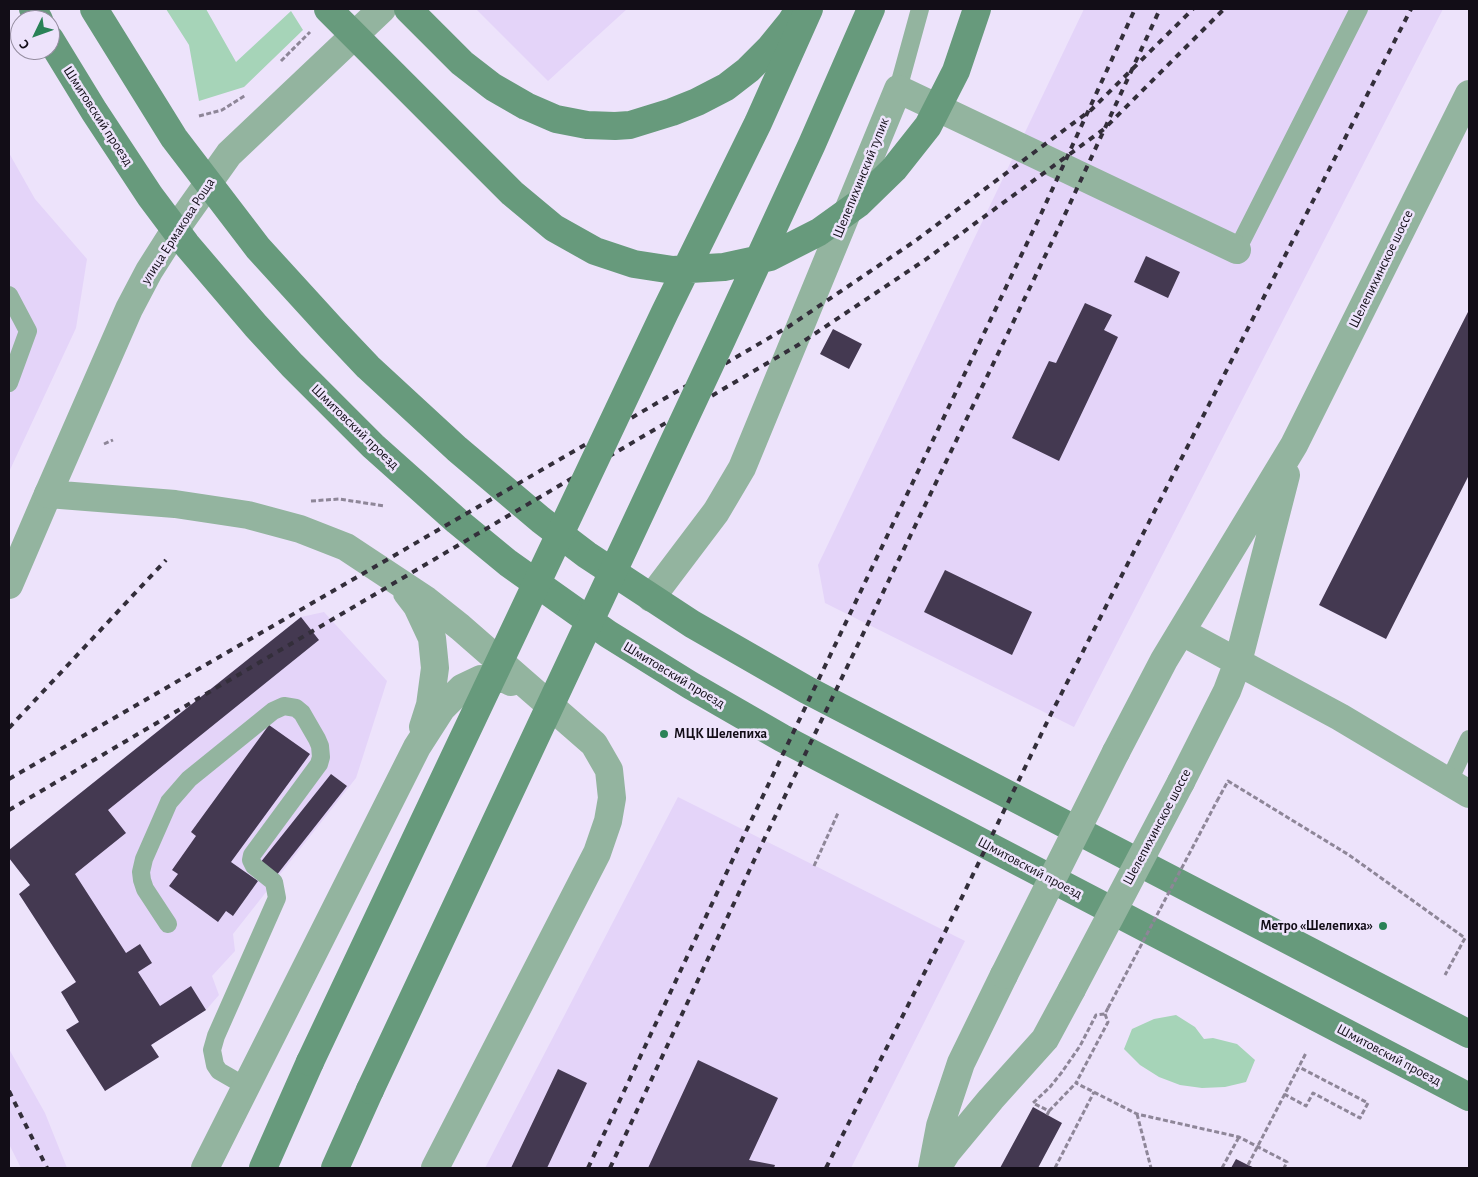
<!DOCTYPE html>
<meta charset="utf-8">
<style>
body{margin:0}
#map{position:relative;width:1478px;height:1177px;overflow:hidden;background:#ede3fb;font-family:"Alegreya Sans",sans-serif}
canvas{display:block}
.frame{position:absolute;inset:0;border:10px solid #120d17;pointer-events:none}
.north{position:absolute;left:10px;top:10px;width:50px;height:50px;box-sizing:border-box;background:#ede3fb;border:1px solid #958da0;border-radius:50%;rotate:228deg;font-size:14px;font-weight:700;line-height:20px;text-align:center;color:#120d17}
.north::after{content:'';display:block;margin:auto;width:18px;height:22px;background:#2a8257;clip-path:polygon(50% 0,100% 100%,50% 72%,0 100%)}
</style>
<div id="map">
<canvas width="1478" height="1177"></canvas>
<div class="frame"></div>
<div class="north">С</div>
</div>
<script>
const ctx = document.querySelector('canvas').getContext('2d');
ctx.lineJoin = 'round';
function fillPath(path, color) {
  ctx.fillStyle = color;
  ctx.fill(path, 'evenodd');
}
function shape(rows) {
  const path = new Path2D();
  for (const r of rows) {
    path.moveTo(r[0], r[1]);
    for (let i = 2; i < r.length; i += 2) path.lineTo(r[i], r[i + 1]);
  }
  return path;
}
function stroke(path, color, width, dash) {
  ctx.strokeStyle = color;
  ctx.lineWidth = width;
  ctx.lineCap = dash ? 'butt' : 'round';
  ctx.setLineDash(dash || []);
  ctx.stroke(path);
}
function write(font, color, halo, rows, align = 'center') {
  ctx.font = font + ' "Alegreya Sans",sans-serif';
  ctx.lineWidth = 5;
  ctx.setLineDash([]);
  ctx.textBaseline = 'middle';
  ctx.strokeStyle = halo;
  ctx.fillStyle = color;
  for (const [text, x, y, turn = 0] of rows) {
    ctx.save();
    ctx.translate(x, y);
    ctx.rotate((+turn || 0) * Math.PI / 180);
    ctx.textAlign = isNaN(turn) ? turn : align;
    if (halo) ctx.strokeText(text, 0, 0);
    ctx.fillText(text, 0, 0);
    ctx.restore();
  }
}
fillPath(shape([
 [476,9,627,9,548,81],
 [1084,9,1443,9,1074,727,825,603,818,565],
 [9,153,35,199,87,259,76,328,9,472],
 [324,612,387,681,356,778,233,934,235,951,212,976,219,995,206,1010,151,1045,159,1057,105,1091,66,1030,79,1022,61,992,76,982,19,894,30,885,9,858,9,850,301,617],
 [678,797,965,941,851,1168,485,1168],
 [9,1049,45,1113,67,1168,21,1168,9,1144]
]), '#e4d4f9');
fillPath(shape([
 [166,9,206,9,236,62,291,11,303,30,244,87,199,101,189,45],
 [1176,1015,1195,1027,1204,1039,1213,1038,1237,1044,1255,1060,1246,1082,1225,1087,1202,1088,1180,1085,1159,1077,1140,1065,1124,1049,1132,1029,1154,1019]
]), '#a6d4b8');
fillPath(shape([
 [1146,256,1180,272,1168,298,1134,282],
 [1085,303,1112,315,1104,330,1118,337,1059,461,1012,438,1049,361,1056,363],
 [1469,310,1469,475,1386,639,1319,605],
 [833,329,862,344,849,369,820,354],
 [945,570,1032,612,1012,655,924,612],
 [301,617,319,640,108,810,126,833,75,874,126,953,140,944,152,963,138,972,160,1006,191,986,206,1010,151,1045,159,1057,105,1091,66,1030,79,1022,61,992,76,982,19,894,30,885,9,858,9,850],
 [269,725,310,754,231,862,258,881,233,916,226,911,218,922,169,886,178,874,172,870,196,836,191,832],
 [331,774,347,786,276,876,260,863],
 [698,1060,778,1098,749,1160,775,1165,774,1168,648,1168],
 [558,1069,587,1083,547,1168,511,1168],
 [1033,1107,1062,1123,1038,1168,1000,1168],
 [1236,1159,1248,1165,1255,1168,1231,1168]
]), '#443951');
stroke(shape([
 [281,61,310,32],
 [199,116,222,110,246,95],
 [104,444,113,440],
 [311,501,339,499,385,506],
 [1217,801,1228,781,1349,855,1465,938,1445,975],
 [814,866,838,813],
 [1105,1014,1108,1022,1076,1083,1137,1114,1239,1137,1287,1162,1284,1168],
 [1284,1094,1306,1106,1313,1093,1360,1118,1368,1103,1299,1067],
 [1049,1111,1076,1083],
 [1137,1114,1151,1168],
 [1047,1115,1049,1111,1033,1103,1050,1087,1062,1072,1080,1046,1096,1015,1105,1014,1108,1008],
 [1248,1165,1306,1053],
 [1055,1168,1094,1092],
 [1222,1168,1239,1137]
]), '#8e8698', 3, [5, 2.5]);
stroke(shape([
 [898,89,920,9],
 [1237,250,1359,9],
 [9,295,28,331,9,383],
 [1449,781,1469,739],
 [168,924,145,889,142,880,141,872,144,859,169,802,189,779,273,711,284,706,296,708,302,713,317,739,320,746,321,757,319,764,252,855,251,860,254,866,274,882,277,898,216,1036,212,1050,215,1065,219,1071,245,1086]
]), '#93b49f', 18);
stroke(shape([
 [175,230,229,154,382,9],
 [9,585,48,494],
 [651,598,716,512,742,468,898,89,1237,250]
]), '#93b49f', 28);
stroke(shape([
 [175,230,149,271,129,309,48,494,175,504,248,515,300,529,346,547,426,600,460,627,594,744,609,770,612,798,608,821,597,853,435,1168],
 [407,593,417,606,432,638,435,668,430,705,423,727],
 [1182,632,1340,717,1469,794],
 [1116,752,1164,660,1294,445,1469,94],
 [1181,782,1227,691,1238,662,1286,475],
 [205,1168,417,747,442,708,462,688,481,679,505,679,511,682],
 [932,1168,940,1126,961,1063,1004,975],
 [937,1168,947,1152,991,1099,1045,1039,1072,989]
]), '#93b49f', 28);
stroke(shape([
 [33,9,39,20],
 [94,9,174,138,258,248,331,328,368,367,457,449,541,520,587,555,692,624,807,690,1469,1034],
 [408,9,462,63,493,87,526,106,556,119,587,125,615,126,630,125,672,112,697,102,726,87,748,70,769,49,791,22,799,9],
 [50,39,94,111,150,196,186,244,256,326,292,365,373,446,457,521,508,563,608,634,690,685,782,738,1469,1097],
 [263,1168,310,1062],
 [335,1168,370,1090]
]), '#679a7c', 28);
stroke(shape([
 [9,728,166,560],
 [9,779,788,327,915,241,1091,110,1193,9],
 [9,810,798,345,925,260,1104,129,1224,9],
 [9,1091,47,1168],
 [588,1168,740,844,1041,214,1135,9],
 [610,1168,758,852,1061,223,1160,9],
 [826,1168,945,932,1051,714,1411,9]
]), '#332e3a', 4, [6, 6]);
stroke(shape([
 [1108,1008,1217,801]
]), '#8e8698', 3, [5, 2.5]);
stroke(shape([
 [1004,975,1116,752],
 [1072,989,1181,782]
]), '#93b49f', 28);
stroke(shape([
 [328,9,512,193,554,228,595,251,634,264,673,270,724,267,770,257,819,232,858,204,894,169,928,126,956,71,977,9],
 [310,1062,665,312,758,123,809,9],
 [370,1090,722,339,812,144,871,9]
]), '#679a7c', 28);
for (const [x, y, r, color] of [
 [664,734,5,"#2a8257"],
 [1383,926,5,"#2a8257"]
]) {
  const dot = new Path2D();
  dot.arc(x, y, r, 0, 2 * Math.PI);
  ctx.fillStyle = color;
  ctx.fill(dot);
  stroke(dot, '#ede3fb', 2);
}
write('14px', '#120d17', '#ede3fb', [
 ["Шмитовский проезд",98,116,57],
 ["Шелепихинский тупик",861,178,-68],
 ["улица Ермакова Роща",178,231,-57],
 ["Шелепихинское шоссе",1381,269,-64],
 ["Шмитовский проезд",355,427,44],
 ["Шмитовский проезд",674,675,31],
 ["Шелепихинское шоссе",1157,827,-62],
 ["Шмитовский проезд",1030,868,28],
 ["Шмитовский проезд",1389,1055,28]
]);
write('bold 14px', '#120d17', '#ede3fb', [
 ["МЦК Шелепиха",674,734],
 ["Метро «Шелепиха»",1373,926,"right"]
], 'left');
</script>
